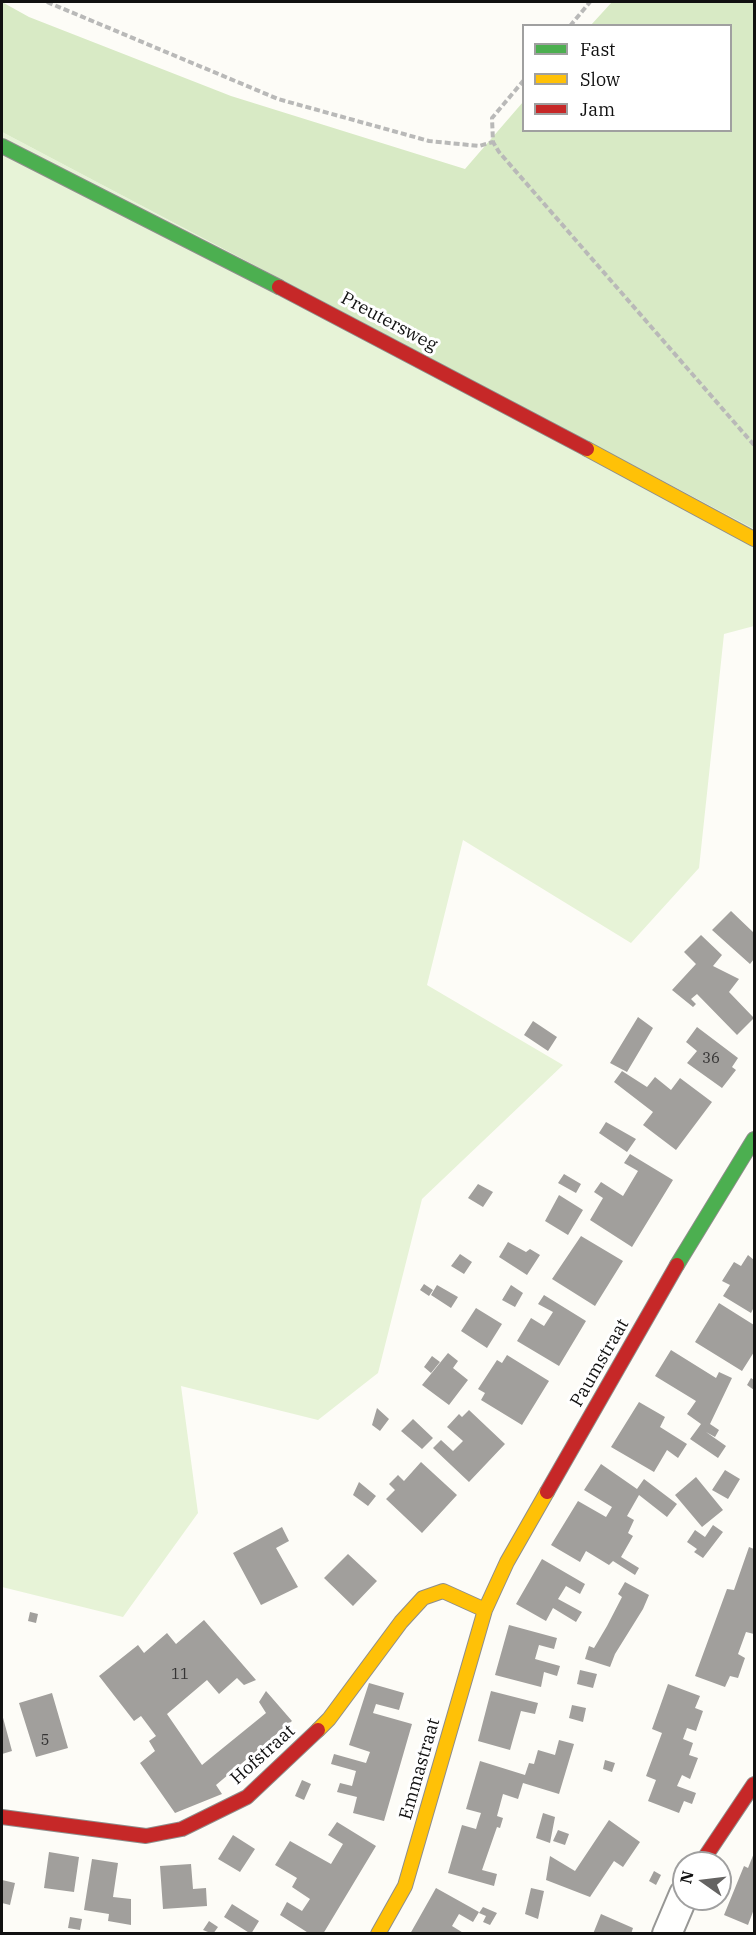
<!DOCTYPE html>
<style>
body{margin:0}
#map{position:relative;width:756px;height:1935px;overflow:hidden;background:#fdfcf7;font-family:"IBM Plex Serif",serif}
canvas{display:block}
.frame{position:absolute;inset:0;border:3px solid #111;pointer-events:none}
.legend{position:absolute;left:522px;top:24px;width:210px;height:108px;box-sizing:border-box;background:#fff;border:2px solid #a0a0a0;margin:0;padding:8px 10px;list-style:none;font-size:18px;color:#111}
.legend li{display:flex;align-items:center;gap:12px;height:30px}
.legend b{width:30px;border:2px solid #a0a0a0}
.north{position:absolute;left:672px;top:1851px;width:60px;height:60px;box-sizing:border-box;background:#fff;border:2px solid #a0a0a0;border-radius:50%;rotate:284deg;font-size:16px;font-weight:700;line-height:24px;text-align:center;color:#111}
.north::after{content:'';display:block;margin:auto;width:21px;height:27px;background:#646362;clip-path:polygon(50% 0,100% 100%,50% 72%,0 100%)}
</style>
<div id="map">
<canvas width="756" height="1935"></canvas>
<div class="frame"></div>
<ul class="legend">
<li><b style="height:8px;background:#4caf50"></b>Fast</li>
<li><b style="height:8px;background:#ffc107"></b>Slow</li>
<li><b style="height:8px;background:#c62828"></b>Jam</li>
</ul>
<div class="north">N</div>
</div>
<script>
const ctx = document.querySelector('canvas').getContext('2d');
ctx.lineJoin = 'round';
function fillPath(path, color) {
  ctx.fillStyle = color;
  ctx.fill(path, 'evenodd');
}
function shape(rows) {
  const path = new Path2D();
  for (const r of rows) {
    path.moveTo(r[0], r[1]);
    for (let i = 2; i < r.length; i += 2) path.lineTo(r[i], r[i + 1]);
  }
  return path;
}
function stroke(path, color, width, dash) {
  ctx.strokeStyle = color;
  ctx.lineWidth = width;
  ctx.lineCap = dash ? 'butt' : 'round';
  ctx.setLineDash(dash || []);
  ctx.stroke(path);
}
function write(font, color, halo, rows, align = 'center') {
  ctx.font = font + ' "IBM Plex Serif",serif';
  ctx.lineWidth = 6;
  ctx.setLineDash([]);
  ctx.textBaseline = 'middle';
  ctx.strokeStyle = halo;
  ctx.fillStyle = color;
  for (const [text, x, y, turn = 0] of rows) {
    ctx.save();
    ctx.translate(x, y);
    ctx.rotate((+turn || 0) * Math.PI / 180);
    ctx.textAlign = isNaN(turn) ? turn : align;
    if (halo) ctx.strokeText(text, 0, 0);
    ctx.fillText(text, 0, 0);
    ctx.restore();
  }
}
fillPath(shape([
 [2,132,754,529,754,626,724,634,699,868,631,943,463,840,427,985,563,1065,422,1199,378,1373,318,1420,181,1386,198,1513,123,1617,2,1587]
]), '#e7f3d7');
fillPath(shape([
 [2,2,29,17,231,96,465,169,523,102,524,130,730,130,730,26,591,25,612,2,754,2,754,529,2,132]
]), '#d8eac5');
fillPath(shape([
 [731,911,754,933,754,959,750,964,712,930],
 [701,935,722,955,713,966,739,979,729,992,754,1018,737,1035,697,994,691,999,696,1004,693,1007,672,990,696,964,684,952],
 [638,1017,653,1028,627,1072,610,1063],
 [533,1021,557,1037,548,1051,524,1035],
 [697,1027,738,1058,732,1067,736,1070,722,1088,687,1063,697,1051,686,1042],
 [622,1071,647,1087,655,1077,671,1090,680,1078,712,1102,676,1150,643,1125,653,1112,614,1082],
 [606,1122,636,1139,627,1152,599,1133],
 [630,1154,673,1180,632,1247,590,1220,603,1198,594,1192,601,1182,623,1196,638,1171,624,1163],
 [564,1174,581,1184,576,1193,558,1183],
 [478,1184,493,1192,483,1207,468,1198],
 [559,1195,583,1210,568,1235,545,1221],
 [581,1236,623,1261,595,1306,552,1279],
 [508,1242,526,1252,530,1249,540,1255,527,1275,499,1257],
 [460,1254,472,1262,464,1274,451,1266],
 [748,1255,754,1260,754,1307,751,1313,723,1296,730,1285,722,1281,734,1262,741,1266],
 [424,1284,433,1290,429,1296,420,1290],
 [437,1285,458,1297,451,1308,431,1295],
 [511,1285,523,1293,515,1307,502,1300],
 [544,1295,586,1321,559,1366,517,1341,531,1318,544,1326,553,1312,538,1304],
 [719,1303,754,1325,754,1352,742,1371,695,1342],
 [476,1308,502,1324,487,1348,461,1331],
 [671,1350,716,1378,719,1372,732,1378,710,1424,719,1430,715,1437,706,1432,726,1446,718,1458,690,1439,701,1424,687,1414,696,1401,655,1376],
 [448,1353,458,1361,453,1368,468,1380,449,1405,422,1385],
 [507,1355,549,1381,522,1425,481,1400,485,1393,478,1389,497,1360,502,1363],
 [432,1356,440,1362,431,1373,424,1367],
 [751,1378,754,1380,754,1390,747,1385],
 [639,1402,665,1417,660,1427,687,1444,678,1458,667,1450,654,1472,611,1447],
 [377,1408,389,1419,380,1431,372,1425],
 [469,1410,505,1444,469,1482,433,1448,441,1440,453,1451,463,1441,447,1427,459,1414,462,1417],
 [413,1419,433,1438,422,1449,401,1431],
 [421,1462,457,1495,422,1533,386,1499,395,1490,389,1484,398,1475,404,1481],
 [601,1464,637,1489,644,1479,677,1504,667,1517,639,1495,627,1516,634,1520,628,1533,633,1536,621,1557,639,1568,635,1575,613,1561,609,1565,586,1551,580,1562,551,1545,578,1501,606,1517,612,1507,584,1490],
 [725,1470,740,1479,728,1499,712,1490],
 [696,1477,723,1510,702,1527,675,1495],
 [359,1482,376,1496,368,1506,353,1495],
 [713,1525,723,1532,703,1558,694,1552,697,1549,687,1542,695,1530,705,1537],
 [282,1527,289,1541,276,1548,298,1587,261,1605,233,1553],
 [749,1547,754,1549,754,1634,746,1632,738,1654,745,1658,738,1678,730,1676,725,1687,695,1676,727,1589,734,1590],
 [348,1554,377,1581,353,1606,324,1578],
 [542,1559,585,1584,580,1594,566,1586,558,1599,582,1612,576,1622,553,1608,546,1621,516,1604],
 [625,1582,649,1595,643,1609,615,1654,610,1667,585,1659,589,1646,594,1648,607,1626,622,1597,618,1594],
 [30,1612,38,1614,36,1623,28,1621],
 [204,1620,256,1680,244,1685,237,1678,219,1694,207,1680,167,1714,202,1765,266,1713,259,1702,266,1691,292,1721,216,1785,222,1794,175,1813,140,1763,155,1751,149,1741,156,1736,141,1716,134,1721,99,1676,138,1645,144,1653,167,1633,176,1644],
 [509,1625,557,1638,554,1649,539,1645,535,1659,560,1666,557,1676,544,1672,541,1687,495,1675],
 [580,1670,597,1674,593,1688,577,1684],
 [369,1683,404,1693,399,1710,376,1704,373,1713,412,1724,384,1821,353,1813,357,1797,337,1792,340,1783,352,1786,356,1771,331,1764,334,1754,366,1763,370,1752,349,1745],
 [668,1684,700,1696,695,1708,703,1711,696,1731,687,1728,683,1739,693,1743,689,1755,698,1758,690,1779,682,1775,677,1786,696,1793,692,1804,684,1801,679,1813,648,1801,656,1780,646,1776,662,1733,652,1729],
 [491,1691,538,1703,535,1714,521,1711,510,1750,478,1741],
 [52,1693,68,1748,36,1757,19,1703],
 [572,1705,586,1708,583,1722,569,1718],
 [2,1714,12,1751,2,1754],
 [559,1740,574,1744,559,1794,523,1783,518,1799,503,1794,497,1816,503,1818,500,1828,497,1827,482,1870,497,1874,494,1886,448,1873,462,1825,476,1829,478,1822,481,1813,466,1809,480,1761,525,1775,529,1763,534,1764,538,1750,555,1755],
 [605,1760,615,1763,612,1772,603,1769],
 [302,1780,311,1784,304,1800,295,1796],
 [543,1813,555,1817,550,1843,536,1838],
 [609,1820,640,1842,623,1867,614,1861,590,1897,546,1880,550,1856,575,1871],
 [337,1822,376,1846,323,1934,310,1934,280,1915,287,1902,302,1911,310,1899,292,1887,297,1878,275,1865,290,1841,331,1864,343,1844,328,1835],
 [558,1830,569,1834,565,1845,553,1841],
 [233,1835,255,1849,240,1872,218,1859],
 [49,1852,79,1857,74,1892,44,1888],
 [754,1853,754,1909,748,1925,724,1915,744,1866,748,1868],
 [92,1859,118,1863,113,1897,131,1899,131,1925,108,1921,109,1914,84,1910],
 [191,1864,193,1889,206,1888,207,1906,163,1909,160,1866],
 [654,1871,661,1875,656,1885,649,1881],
 [2,1880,15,1883,10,1905,2,1903],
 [436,1888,479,1912,473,1922,459,1914,452,1926,465,1934,410,1934],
 [531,1888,544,1891,538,1919,525,1914],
 [232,1904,259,1921,251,1934,224,1917],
 [483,1907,497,1913,490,1925,483,1922,486,1916,479,1913],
 [601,1914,633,1928,631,1934,593,1934],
 [70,1917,82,1919,80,1930,68,1928],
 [209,1921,218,1927,213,1934,203,1930]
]), '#a19f9c');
const street = shape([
 [667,1934,684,1894]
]);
const fast = shape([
 [2,146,279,287],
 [677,1265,754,1139]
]);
const slow = shape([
 [587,449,754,539],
 [318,1730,329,1719,401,1622,423,1598,443,1591,485,1610],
 [378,1934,405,1886,485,1610,507,1562,547,1492]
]);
const jam = shape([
 [279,287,587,449],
 [547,1492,677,1265],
 [2,1817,146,1836,182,1829,247,1797,318,1730],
 [701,1863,754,1784]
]);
stroke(street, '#979795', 32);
stroke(fast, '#8e8d8b', 16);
stroke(slow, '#8e8d8b', 16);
stroke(jam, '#8e8d8b', 16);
stroke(shape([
 [47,2,278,99,429,141,479,146,493,142],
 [570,26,590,2],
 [524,80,492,118,493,142,499,152,754,445]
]), '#b9b9b8', 4, [6, 3]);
stroke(street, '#fffffe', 28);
stroke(fast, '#4caf50', 14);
stroke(slow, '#ffc107', 14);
stroke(jam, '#c62828', 14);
write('15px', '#353434', null, [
 ["36",711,1059],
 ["11",180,1675],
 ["5",45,1741]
]);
write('18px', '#111', '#fff', [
 ["Preutersweg",389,322,28],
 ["Paumstraat",600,1363,-60],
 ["Hofstraat",263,1755,-42],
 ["Emmastraat",420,1769,-74]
]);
</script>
